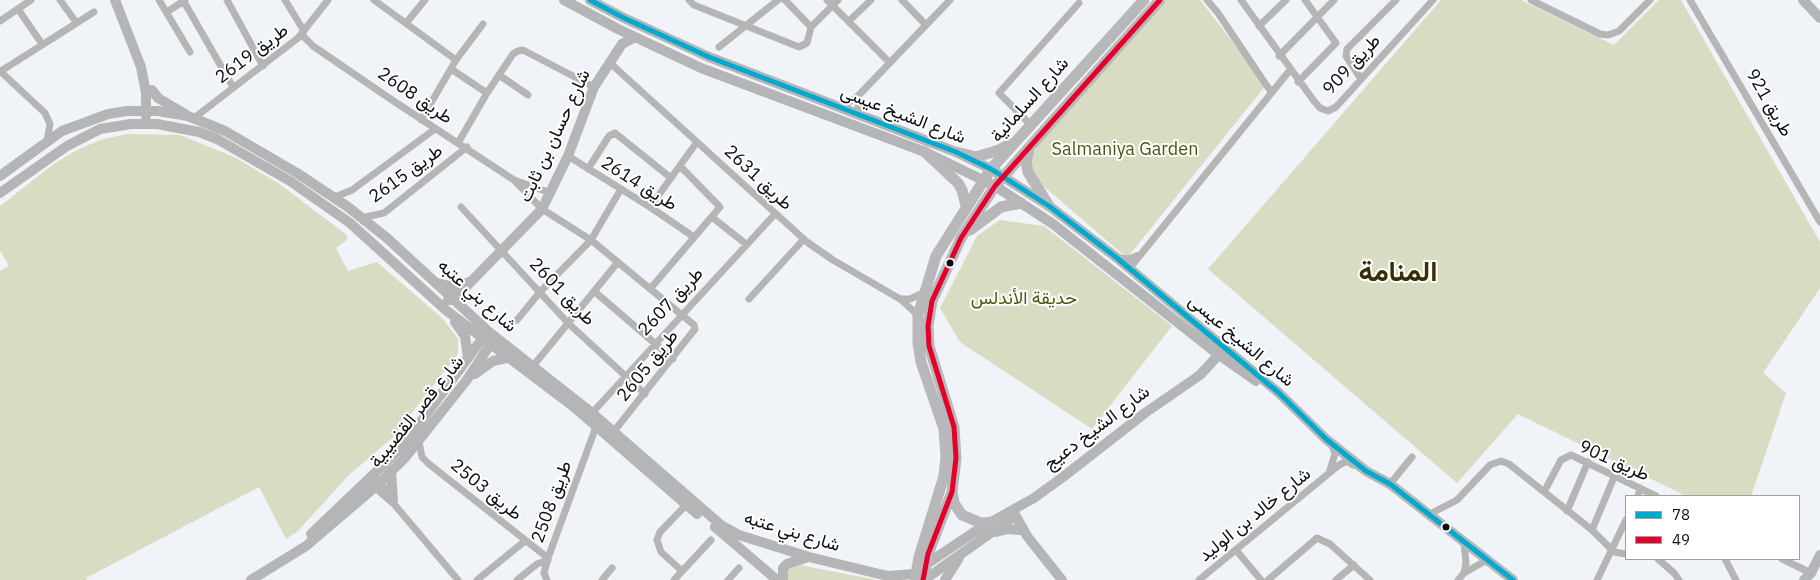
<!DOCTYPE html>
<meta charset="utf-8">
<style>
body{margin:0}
#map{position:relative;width:1820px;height:580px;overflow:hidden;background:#f0f3f7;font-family:"IBM Plex Sans",sans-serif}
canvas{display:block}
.legend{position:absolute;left:1625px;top:495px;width:175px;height:65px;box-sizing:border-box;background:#fff;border:1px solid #9e9f9f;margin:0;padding:6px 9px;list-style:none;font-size:15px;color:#0c0e10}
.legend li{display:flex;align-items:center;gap:10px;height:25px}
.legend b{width:25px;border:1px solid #9e9f9f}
</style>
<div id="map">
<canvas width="1820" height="580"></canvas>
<ul class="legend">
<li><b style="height:6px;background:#00a9ce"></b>78</li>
<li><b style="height:6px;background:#e4002b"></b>49</li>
</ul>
</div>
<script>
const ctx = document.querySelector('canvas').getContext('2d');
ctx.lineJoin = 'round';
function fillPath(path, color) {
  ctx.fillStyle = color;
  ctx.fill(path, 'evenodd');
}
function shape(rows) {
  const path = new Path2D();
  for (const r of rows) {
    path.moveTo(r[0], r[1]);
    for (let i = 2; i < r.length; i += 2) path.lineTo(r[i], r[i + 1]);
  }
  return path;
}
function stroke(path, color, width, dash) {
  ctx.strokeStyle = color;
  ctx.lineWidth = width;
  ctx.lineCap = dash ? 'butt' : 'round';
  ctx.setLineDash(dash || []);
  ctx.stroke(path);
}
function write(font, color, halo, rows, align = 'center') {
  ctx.font = font + ' "IBM Plex Sans",Vazirmatn,sans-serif';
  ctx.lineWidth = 4;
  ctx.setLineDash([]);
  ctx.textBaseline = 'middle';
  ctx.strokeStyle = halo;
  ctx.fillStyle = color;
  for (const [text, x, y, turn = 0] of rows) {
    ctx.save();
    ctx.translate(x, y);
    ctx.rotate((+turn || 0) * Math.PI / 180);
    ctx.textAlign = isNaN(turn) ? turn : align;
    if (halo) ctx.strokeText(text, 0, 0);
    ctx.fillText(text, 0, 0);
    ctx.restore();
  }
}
fillPath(shape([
 [1166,0,1200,0,1266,85,1127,258,1041,184,1030,162,1037,146],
 [1441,0,1521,0,1614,45,1659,0,1681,0,1820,242,1820,288,1763,373,1786,393,1751,496,1686,496,1518,414,1457,483,1208,269],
 [127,134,180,135,236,158,278,183,347,235,347,240,336,248,348,271,377,262,443,319,458,339,458,354,393,437,348,476,298,531,286,539,259,487,86,578,87,580,0,580,0,271,9,266,0,250,0,206,55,163,77,150,100,140],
 [1000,220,1044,226,1172,326,1092,429,960,342,940,308,977,236],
 [800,565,877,580,786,580,783,577,789,567]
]), '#d7dcc2');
stroke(shape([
 [60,0,76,22],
 [159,0,190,52],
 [183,0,233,87],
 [227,0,263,66],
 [285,0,304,31],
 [374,0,456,60],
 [689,0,694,5,799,47,807,43,811,27,838,0],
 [785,0,811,27],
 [827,0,890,63],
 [902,0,926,25],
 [1207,0,1218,13,1271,92],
 [1241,0,1314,101,1320,108,1328,111,1336,107,1433,0],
 [1531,0,1600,34,1608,35,1619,31,1650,0],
 [1690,0,1820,222],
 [18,9,42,44],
 [167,12,185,0],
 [0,21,31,0],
 [849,21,871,0],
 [406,23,425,0],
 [1259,26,1286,0],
 [302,35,313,46,392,100,514,180,551,193],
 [719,47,778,0],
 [1279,56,1334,0],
 [609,62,807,242,833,260,900,299,918,315],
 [451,69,487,93],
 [0,71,45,113,50,124,47,141],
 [1,71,94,12],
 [499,75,528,95],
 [1361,79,1346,56,1347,49,1396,0],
 [1298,82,1336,43,1305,0],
 [858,96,858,107,864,117],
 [841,108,858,96,950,0],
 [194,118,298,38,328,0],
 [421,120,456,60,483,24],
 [1031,125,999,93,1079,3],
 [458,143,487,93,513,54,518,51,523,50,594,87],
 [568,156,650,207,694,237],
 [588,169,609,136,615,133,671,178],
 [514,180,542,209,591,240,694,325,695,329,611,435],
 [335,197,352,190,435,129],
 [461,207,568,323,645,394],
 [650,207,697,142],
 [361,218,384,213,467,147],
 [713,218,746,244],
 [1117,258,1129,259,1141,254],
 [1129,269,1290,70],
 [650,289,720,207,680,166],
 [594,291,673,359],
 [749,299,804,239],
 [901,299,910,299,923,293],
 [517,320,540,292,591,240,621,189],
 [533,366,618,262],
 [592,413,775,214],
 [419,442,422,457,429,464,548,558],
 [1329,473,1335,454,1332,445],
 [377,479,389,493,394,504,458,580],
 [1390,484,1412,457],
 [372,485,394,504],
 [1544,492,1561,460,1571,455,1656,496],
 [1638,496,1640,488],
 [1567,511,1588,462],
 [1430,514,1457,500,1490,465,1501,461,1509,464,1592,530,1614,552,1626,554],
 [1592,530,1615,475],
 [1236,550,1261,580],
 [1658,559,1674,573,1679,580],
 [1725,559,1736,580],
 [1782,559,1811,573],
 [682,571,661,552,657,540,660,532,689,502],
 [1464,573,1466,563,1464,542],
 [477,580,525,541],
 [517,580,537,564,548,560],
 [547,580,544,573,548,558,597,424],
 [602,580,612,568],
 [674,580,711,540],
 [728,580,739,568],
 [1199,580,1339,465,1347,461,1353,465],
 [1268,580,1317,538,1330,544,1370,580],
 [1336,580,1354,565],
 [1458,580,1464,573,1487,560],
 [1597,580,1626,520]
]), '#b6b5b6', 7);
stroke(shape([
 [115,0,141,67,146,93,146,116],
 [564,0,618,29,701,68,925,152,995,186,1053,224,1219,355,1256,381],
 [590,0,624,18,709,57,956,152,991,169,1049,206,1117,258,1279,393,1326,439,1366,471,1390,484,1513,580],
 [1803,0,1820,18],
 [152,90,158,98,185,114],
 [0,176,62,131,108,114,127,111,158,111,188,116,225,131,297,173,348,207,387,238,489,332,592,413,721,525,739,535,809,557,888,576,914,574,922,579],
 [0,193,67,146,100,129,131,124,157,124,199,132,217,139,290,181,350,223,447,311,574,407,697,514],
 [437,283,454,287,469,282],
 [448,300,453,300,542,209,568,156,594,87,622,44,635,37],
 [455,322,465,336,468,358],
 [475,374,493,361,507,358],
 [391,471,393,501],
 [1013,511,1027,536,1062,580],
 [715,527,777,580],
 [996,532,1008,529,1020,530],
 [311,534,403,446,482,339,487,336],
 [925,565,982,527,1034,498,1063,477,1145,413,1200,375,1223,350],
 [251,580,306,546,374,488,404,459,466,381,490,345,491,340],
 [783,580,783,568,787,564,808,557],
 [924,580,1015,516],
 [945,580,959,558],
 [1804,580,1811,573,1820,555]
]), '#b4b5b6', 10);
stroke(shape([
 [1029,150,1026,161,1028,172,1049,206],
 [925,152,958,183,962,190,966,206],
 [956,152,976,157,999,150,1010,144],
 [970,230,1001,207,1021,203],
 [952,492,954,503,962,515,981,523,995,522],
 [915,580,919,557,944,476,946,457,944,429,921,362,918,343,918,315,936,256,991,169,1144,0],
 [923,580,928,554,952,492,956,458,954,427,929,346,928,326,932,301,961,238,995,186,1160,0]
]), '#b8b8ba', 11);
stroke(shape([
 [590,0,624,18,709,57,956,152,991,169,1049,206,1117,258,1279,393,1326,439,1366,471,1390,484,1513,580]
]), '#00a9ce', 5);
stroke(shape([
 [923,580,928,554,952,492,956,458,954,427,929,346,928,326,932,301,961,238,995,186,1160,0]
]), '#e4002b', 5);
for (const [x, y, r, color] of [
 [950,263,4.5,"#0c0e10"],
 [1446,527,4.5,"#0c0e10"]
]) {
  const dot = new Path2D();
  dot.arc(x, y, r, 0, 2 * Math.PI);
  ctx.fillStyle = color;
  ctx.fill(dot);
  stroke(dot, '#fff', 2);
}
write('18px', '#0c0e10', '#fff', [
 ["طريق 2619",252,54,-37],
 ["طريق 909",1352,65,-47],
 ["طريق 2608",415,96,34],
 ["شارع السلمانية",1030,100,-48],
 ["طريق 921",1769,103,60],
 ["شارع الشيخ عيسى",903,115,21],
 ["شارع حسان بن ثابت",555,136,-65],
 ["طريق 2615",406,174,-36],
 ["طريق 2631",758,178,43],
 ["طريق 2614",639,184,32],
 ["طريق 2601",562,292,46],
 ["شارع بني عتبه",477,296,42],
 ["طريق 2607",671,302,-47],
 ["شارع الشيخ عيسى",1241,341,40],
 ["طريق 2605",648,366,-51],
 ["شارع قصر القضيبية",417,412,-51],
 ["شارع الشيخ دعيج",1097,428,-37],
 ["طريق 901",1614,461,24],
 ["طريق 2503",486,490,39],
 ["طريق 2508",552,502,-70],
 ["شارع خالد بن الوليد",1255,515,-39],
 ["شارع بني عتبه",792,532,17]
]);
write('18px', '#4e540d', '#fff', [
 ["Salmaniya Garden",1125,150],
 ["حديقة الأندلس",1024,299]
]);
write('bold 28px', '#382e02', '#fff', [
 ["المنامة",1398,273]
]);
</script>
